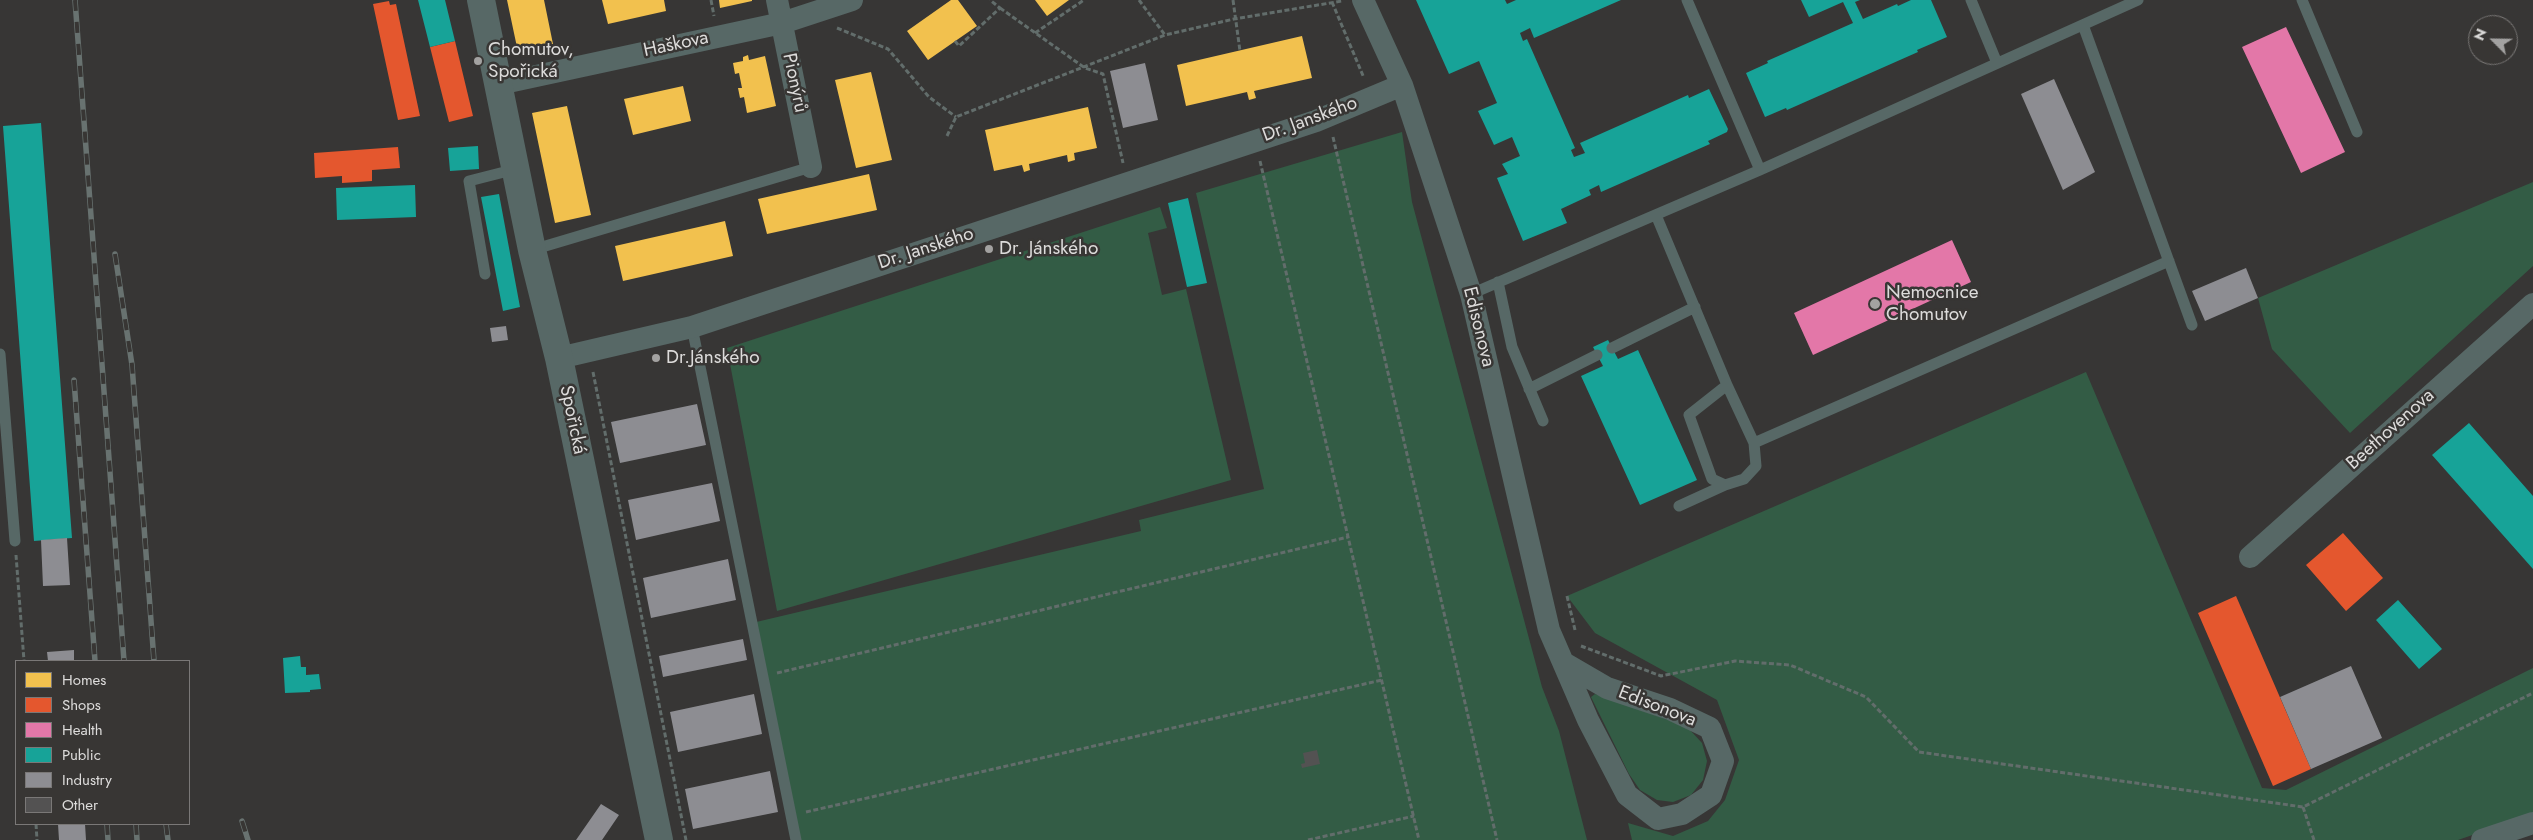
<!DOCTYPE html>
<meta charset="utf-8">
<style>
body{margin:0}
#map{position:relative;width:2533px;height:840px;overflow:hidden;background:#373635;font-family:Jost,sans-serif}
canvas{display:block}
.legend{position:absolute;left:15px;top:660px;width:175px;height:165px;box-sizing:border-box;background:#383634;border:1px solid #7a7877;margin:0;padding:6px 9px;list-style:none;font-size:15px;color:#dddcdb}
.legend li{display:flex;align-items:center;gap:10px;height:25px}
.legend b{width:25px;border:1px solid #7a7877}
.north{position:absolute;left:2468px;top:15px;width:50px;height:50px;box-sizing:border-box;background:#383634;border:1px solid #7a7877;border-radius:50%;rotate:293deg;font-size:14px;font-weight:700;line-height:20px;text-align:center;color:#dddcdb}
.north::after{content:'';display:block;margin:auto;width:18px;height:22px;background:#a3a2a1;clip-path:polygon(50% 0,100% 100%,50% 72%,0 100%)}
</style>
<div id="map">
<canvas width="2533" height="840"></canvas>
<ul class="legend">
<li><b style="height:14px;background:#f2c14e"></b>Homes</li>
<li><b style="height:14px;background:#e4572e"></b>Shops</li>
<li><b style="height:14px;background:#e377a8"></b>Health</li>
<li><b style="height:14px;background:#17a398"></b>Public</li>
<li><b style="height:14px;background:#8d8d92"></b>Industry</li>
<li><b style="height:14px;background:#535252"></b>Other</li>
</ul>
<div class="north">N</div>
</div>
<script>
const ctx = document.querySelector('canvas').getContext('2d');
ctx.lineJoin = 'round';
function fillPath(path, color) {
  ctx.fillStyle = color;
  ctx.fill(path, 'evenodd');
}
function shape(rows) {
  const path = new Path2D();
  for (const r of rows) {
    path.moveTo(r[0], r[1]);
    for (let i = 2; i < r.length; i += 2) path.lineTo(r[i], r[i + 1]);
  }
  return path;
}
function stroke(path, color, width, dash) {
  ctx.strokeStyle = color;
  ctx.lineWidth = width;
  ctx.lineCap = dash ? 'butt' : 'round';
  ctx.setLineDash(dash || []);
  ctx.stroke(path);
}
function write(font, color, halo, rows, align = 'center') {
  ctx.font = font + ' Jost,sans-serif';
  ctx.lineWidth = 5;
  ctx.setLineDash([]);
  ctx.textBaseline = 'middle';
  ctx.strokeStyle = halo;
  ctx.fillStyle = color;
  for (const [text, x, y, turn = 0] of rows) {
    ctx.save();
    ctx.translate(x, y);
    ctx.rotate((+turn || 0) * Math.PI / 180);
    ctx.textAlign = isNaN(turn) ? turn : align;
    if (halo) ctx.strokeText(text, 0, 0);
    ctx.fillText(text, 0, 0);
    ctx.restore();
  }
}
fillPath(shape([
 [1402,132,1412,202,1542,687,1559,731,1587,840,796,840,752,623,1141,531,1139,520,1264,489,1196,193],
 [2533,182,2533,266,2350,433,2272,349,2258,298],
 [1160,207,1167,228,1148,233,1162,295,1186,289,1231,480,777,611,727,348],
 [2086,372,2262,788,2286,790,2533,668,2533,814,2458,840,1632,840,1628,823,1673,836,1708,821,1725,800,1739,760,1717,700,1595,633,1567,596],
 [1595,694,1674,722,1690,730,1702,743,1707,761,1703,780,1691,795,1673,802,1657,800,1640,790,1629,774,1591,697]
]), '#335c45');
fillPath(shape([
 [507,0,544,0,553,44,518,52],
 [602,0,664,0,666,11,608,24],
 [719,0,752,0,752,1,720,8],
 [951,0,958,0,977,26,928,60,907,31],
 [1035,0,1069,0,1047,16],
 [1302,36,1312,78,1254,91,1256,98,1249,100,1247,92,1186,106,1177,65],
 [748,55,749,60,765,56,776,106,747,113,744,97,740,98,738,88,742,88,739,73,735,74,733,63,743,61,743,57],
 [871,72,892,160,856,168,835,80],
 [683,86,691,121,633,135,624,99],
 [567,106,591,215,555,223,532,113],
 [1088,107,1097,148,1074,153,1075,160,1068,162,1067,155,1029,164,1030,170,1024,172,1022,165,994,171,985,130],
 [869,174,877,210,767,234,758,199],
 [725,221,733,256,623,281,615,246]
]), '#f2c14e');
fillPath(shape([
 [389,1,390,5,396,4,420,116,398,120,373,4],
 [455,41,473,116,449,122,430,47],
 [398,147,400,168,372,170,372,181,342,183,342,176,315,178,314,153],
 [2343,533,2383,578,2346,611,2306,565],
 [2236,596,2311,769,2273,786,2198,613]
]), '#e4572e');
fillPath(shape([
 [2286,27,2345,152,2301,173,2242,47],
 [1952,240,1971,282,1813,355,1794,313]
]), '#e377a8');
fillPath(shape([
 [418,0,445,0,455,41,430,47],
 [1416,0,1505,0,1507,4,1516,0,1621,0,1534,38,1530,28,1520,33,1523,41,1527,39,1575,148,1571,150,1574,157,1585,153,1580,143,1688,95,1689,98,1709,89,1728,129,1727,132,1708,141,1710,144,1601,192,1599,185,1589,190,1591,195,1561,209,1567,223,1523,241,1497,178,1508,174,1502,164,1520,156,1512,137,1494,145,1478,111,1497,103,1479,61,1449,74],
 [1801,0,1860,0,1855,2,1863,19,1897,4,1898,6,1911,0,1931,0,1947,37,1917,50,1918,52,1787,110,1786,108,1765,117,1746,73,1768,63,1767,61,1853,23,1843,2,1809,17],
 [41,123,72,538,34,541,3,126],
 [478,146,479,169,450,171,448,148],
 [415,185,416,217,337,220,336,188],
 [499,194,520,307,503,311,481,197],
 [1188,198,1207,283,1187,287,1168,203],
 [1608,340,1618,359,1638,350,1697,480,1640,505,1581,376,1603,366,1593,347],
 [2469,423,2533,496,2533,569,2432,455],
 [2398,600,2442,649,2419,669,2376,620],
 [300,656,301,667,306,667,306,675,319,674,321,689,310,690,310,692,285,693,283,658]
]), '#17a398');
fillPath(shape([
 [1145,63,1158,120,1123,128,1110,71],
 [2054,79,2095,172,2063,190,2021,94],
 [2246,268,2258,298,2205,321,2192,291],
 [506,326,508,340,492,342,490,328],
 [697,404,706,445,620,463,611,422],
 [712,483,720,521,636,540,628,500],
 [67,538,70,585,43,586,41,540],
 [728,559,736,600,651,618,643,578],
 [743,639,747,660,663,677,659,656],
 [74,650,74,661,48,661,47,652],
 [2351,666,2382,738,2311,769,2280,697],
 [754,694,762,734,678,752,670,712],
 [770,771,778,812,693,829,685,789],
 [601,804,619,815,602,840,576,840],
 [58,824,85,824,86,840,59,840]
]), '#8d8d92');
fillPath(shape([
 [1317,750,1320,764,1302,768,1301,764,1305,763,1303,753]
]), '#535252');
stroke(shape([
 [711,0,714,16],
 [1139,0,1165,35],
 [1233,0,1240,51],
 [1332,2,1364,78],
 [1000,8,1085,68,1103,74,1123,163],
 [837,28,888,49,929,97,956,117],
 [1035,33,1084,0],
 [955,41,959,46,1000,8,990,0],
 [947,136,956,117,1165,35,1234,19,1342,1],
 [1333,137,1497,840],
 [1260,161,1419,840],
 [593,372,686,840],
 [16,555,24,661],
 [1567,596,1575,630],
 [1581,646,1661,676,1735,661,1790,665,1866,697,1919,752,2303,807,2533,693],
 [777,673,1348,537],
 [2303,807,2314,840],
 [806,812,1382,680],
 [36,824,37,840],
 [1308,840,1414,816]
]), '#626d6b', 3, [5, 2.5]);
stroke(shape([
 [1687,0,1760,170],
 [1971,0,1997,63],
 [2302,0,2357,132],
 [2083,25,2192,325],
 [1656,215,1727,385,1689,415,1712,479,1725,485,1744,479,1756,466,1754,443,1727,385],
 [532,250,811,167],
 [485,274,469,181,516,169],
 [1498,282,1512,347,1543,421],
 [1471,294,1760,170,2138,0],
 [692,327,796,840],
 [1612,348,1695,307],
 [0,354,15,541],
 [1529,389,1597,355],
 [1754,443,2169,261],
 [1679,506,1725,485]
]), '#576866', 11);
stroke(shape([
 [777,0,811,167],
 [1363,0,1402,85,1471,294,1549,630,1588,720,1627,795,1658,819,1682,814,1711,795,1723,761,1710,728,1670,709,1607,688,1564,663],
 [499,84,782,23,852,0],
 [559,358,692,327,1316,121,1402,85],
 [2250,557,2533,304],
 [2482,840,2533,823]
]), '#576866', 22);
stroke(shape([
 [481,0,532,250,559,358,659,840]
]), '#576866', 28);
const rail = shape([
 [75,0,124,661],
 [115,254,132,365,154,661],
 [74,380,95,661],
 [242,821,248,840],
 [107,824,108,840],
 [136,824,137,840],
 [166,824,168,840]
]);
stroke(rail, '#687270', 5.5);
stroke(rail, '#383634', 4, [11]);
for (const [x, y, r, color] of [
 [478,61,5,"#a3a2a1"],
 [989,249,5,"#a3a2a1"],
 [1875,304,6,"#a3a2a1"],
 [656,358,5,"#a3a2a1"]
]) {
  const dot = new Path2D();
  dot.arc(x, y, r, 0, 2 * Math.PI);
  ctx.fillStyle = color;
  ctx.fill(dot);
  stroke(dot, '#383634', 2);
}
write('19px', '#dddcdb', '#383634', [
 ["Haškova",676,45,-12],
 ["Pionýrů",794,83,78],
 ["Dr. Janského",1310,120,-20],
 ["Dr. Janského",926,249,-18],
 ["Edisonova",1478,327,76],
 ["Spořická",572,420,78],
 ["Beethovenova",2391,430,-42],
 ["Edisonova",1657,707,21]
]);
write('19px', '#dddcdb', '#383634', [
 ["Chomutov,",488,50],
 ["Spořická",488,72],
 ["Dr. Jánského",999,249],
 ["Nemocnice",1886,293],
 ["Chomutov",1886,315],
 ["Dr.Jánského",666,358]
], 'left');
</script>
